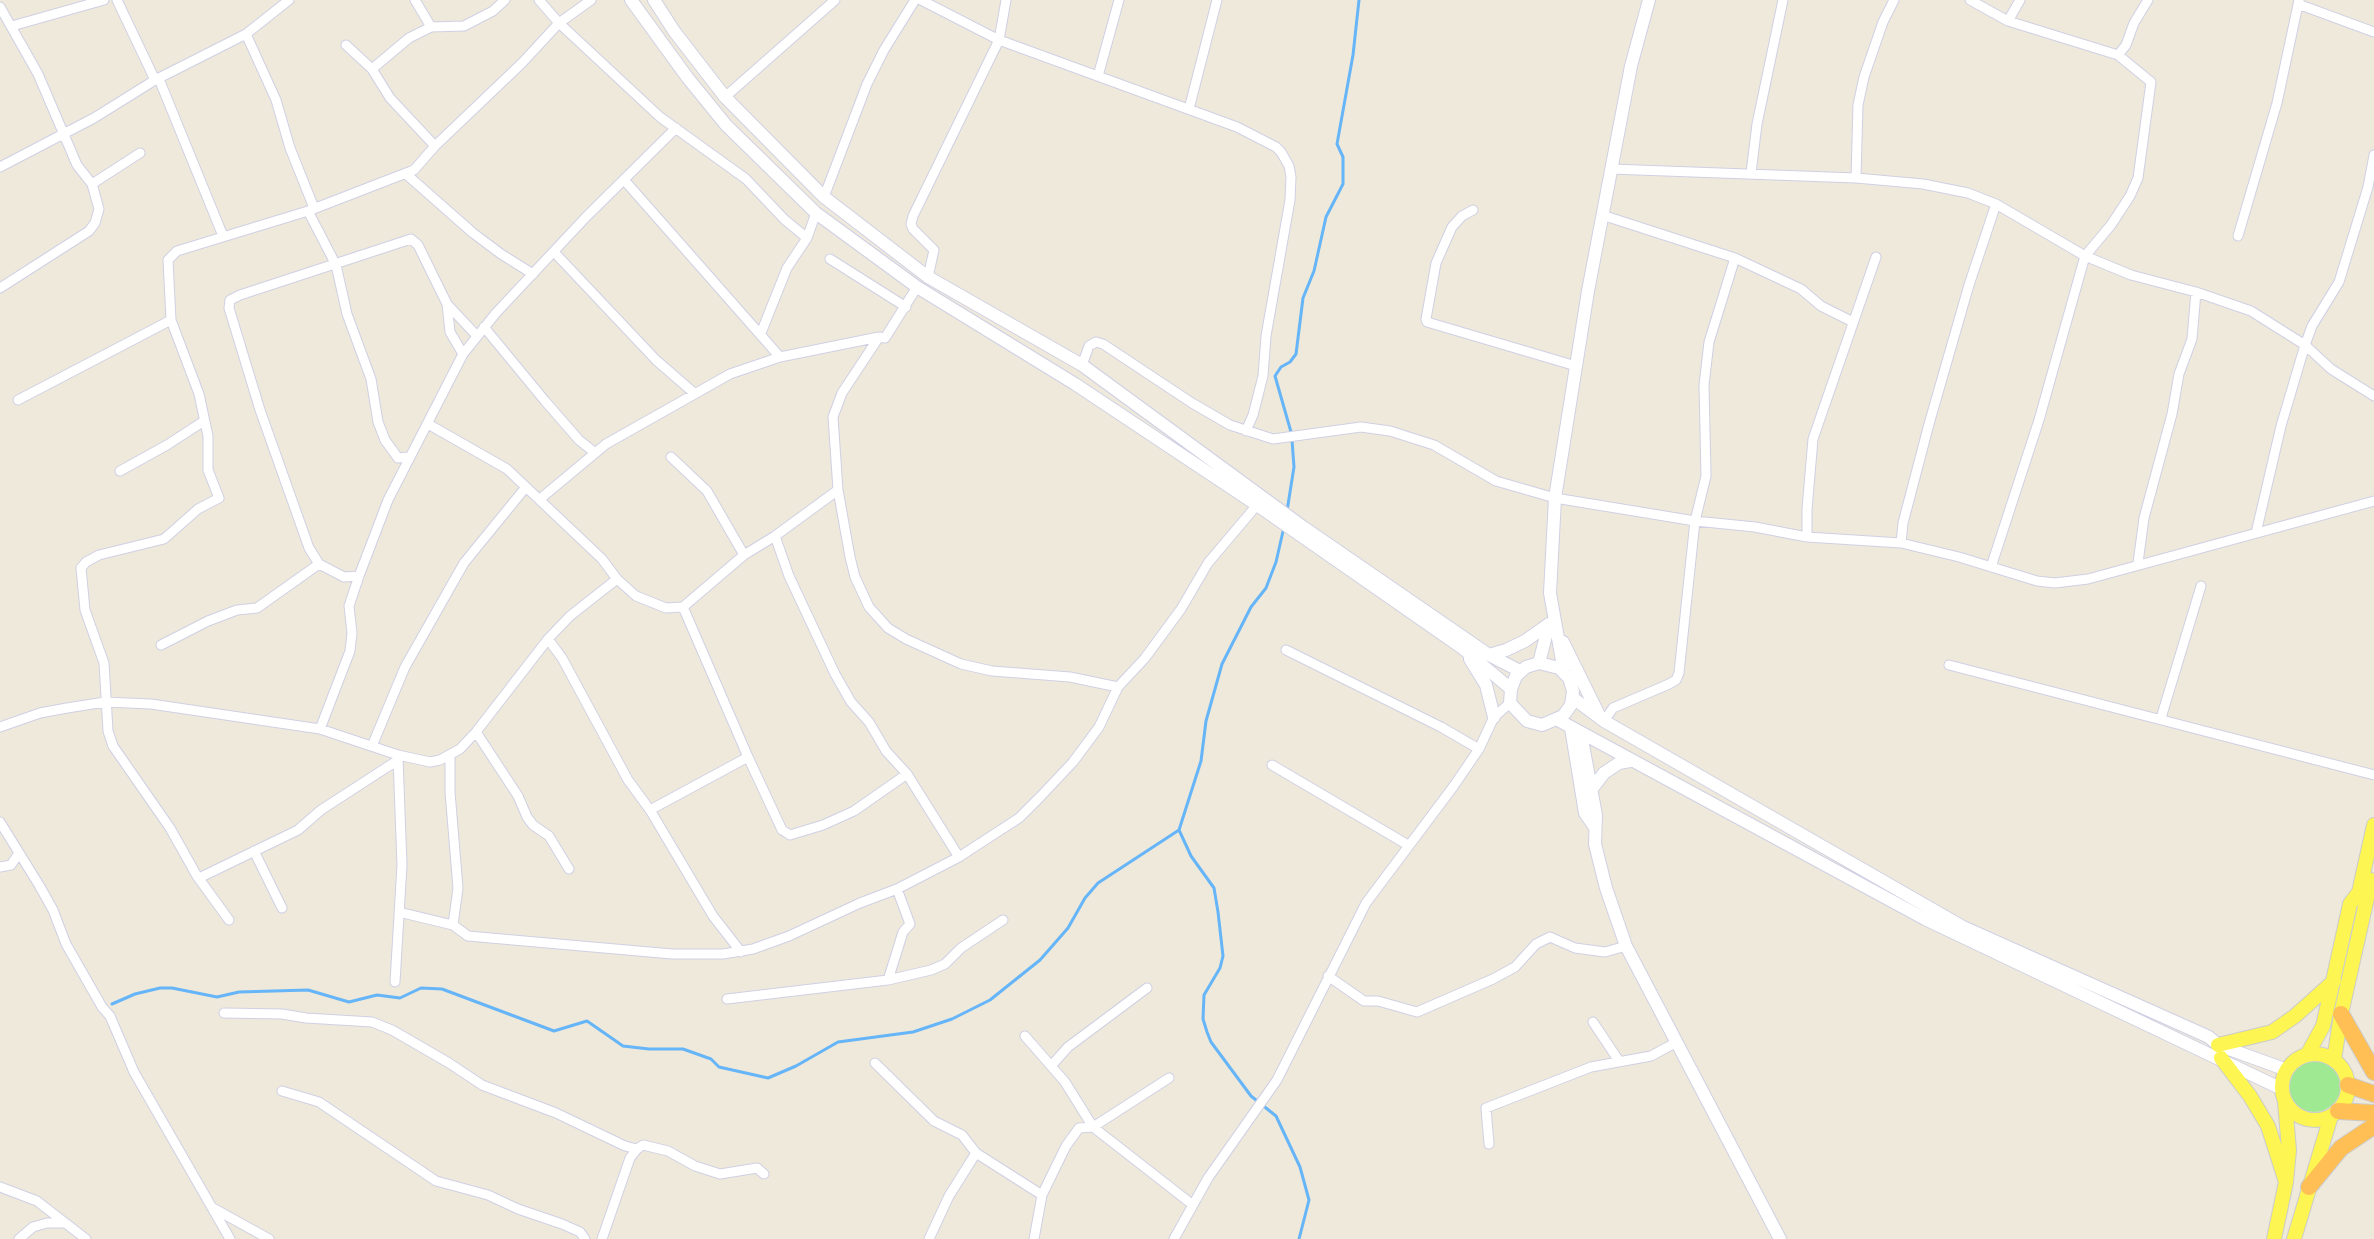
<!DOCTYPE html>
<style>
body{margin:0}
canvas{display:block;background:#eee9db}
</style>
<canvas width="2374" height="1239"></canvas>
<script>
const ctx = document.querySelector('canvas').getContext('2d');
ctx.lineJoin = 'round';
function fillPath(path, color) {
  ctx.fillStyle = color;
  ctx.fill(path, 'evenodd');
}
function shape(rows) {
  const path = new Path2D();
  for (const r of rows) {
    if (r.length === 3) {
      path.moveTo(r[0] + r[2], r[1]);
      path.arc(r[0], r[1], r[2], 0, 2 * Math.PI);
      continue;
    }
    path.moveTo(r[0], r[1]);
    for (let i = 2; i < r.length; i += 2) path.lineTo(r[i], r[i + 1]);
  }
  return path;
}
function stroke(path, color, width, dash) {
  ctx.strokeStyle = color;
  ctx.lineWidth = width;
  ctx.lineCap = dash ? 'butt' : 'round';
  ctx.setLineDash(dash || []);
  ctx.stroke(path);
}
fillPath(shape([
 [2314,1085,27]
]), '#a0e993');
stroke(shape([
 [1291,432,1275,376,1281,367,1290,362,1296,354,1303,298,1314,271,1326,217,1343,184,1343,157,1337,144,1353,55,1359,0],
 [1287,511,1294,467,1292,440],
 [1284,527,1276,562,1266,588,1251,607,1222,664,1206,721,1201,761,1179,830,1191,856,1214,888,1218,912,1223,956,1220,968,1204,995,1203,1019,1207,1032,1211,1042,1251,1096,1276,1116,1300,1167,1309,1200,1299,1239],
 [112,1004,135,994,160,988,172,988,217,997,239,992,308,990,349,1002,377,995,400,998,421,988,442,989,554,1031,587,1021,623,1046,649,1049,683,1049,711,1059,719,1067,768,1078,796,1066,838,1042,913,1032,952,1019,990,1000,1040,960,1068,928,1085,898,1098,883,1179,830]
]), '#66b5f8', 3);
const street = shape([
 [117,0,155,80],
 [415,0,431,27],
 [539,0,559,23,660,117,746,179,785,220,807,238],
 [921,0,999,40,1237,127,1276,147,1281,152,1289,166,1291,177,1290,200,1266,336,1263,376,1253,415,1246,431],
 [1970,0,2008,21,2118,55,2151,82,2138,178,2130,196,2111,225,2085,256,2039,420,1991,567],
 [2298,4,2374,32],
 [0,7,38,74,77,165,92,184,99,209,95,223,89,231,0,288],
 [2008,21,2020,0],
 [12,26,104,0],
 [246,34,276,100,290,148,314,208],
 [346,45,372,69,390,98,435,146],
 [2118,55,2126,45,2134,23,2148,0],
 [372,69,409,38,431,27,464,26,493,11,505,0],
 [1098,76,1119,0],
 [159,79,223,236],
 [725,97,835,0],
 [1189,109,1217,0],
 [0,167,94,118,155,80,246,34,289,0],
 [1611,169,1856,178,1923,184,1968,193,1996,204,2085,256,2131,275,2196,292,2251,311,2305,345,2331,369,2374,396],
 [1751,173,1757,124,1783,0],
 [406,174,473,233,501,254,533,274],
 [1856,178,1858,105,1864,77,1883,22,1894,0],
 [625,181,780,357],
 [92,184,140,153],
 [824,197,867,84,884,50,915,0],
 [1473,210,1462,216,1452,227,1436,263,1426,319,1427,322,1576,366],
 [308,211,336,265,347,314,371,379,378,422,385,440,398,458,409,457],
 [1602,215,1735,258,1801,289,1821,306,1853,322],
 [2238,236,2277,103,2299,0],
 [554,252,656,360,694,393],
 [830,259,906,307],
 [928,277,934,250,913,229,911,224,913,216,999,40,1006,0],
 [447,304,477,336],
 [484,327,545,401,579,440,594,452],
 [761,333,787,268,807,238,816,213],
 [879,337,842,393,833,417,838,490,850,557,855,577,869,607,888,628,906,639,961,664,992,671,1070,677,1118,687],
 [1082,365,1089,346,1096,342,1103,344,1192,403,1230,425,1273,439,1361,427,1390,431,1434,445,1496,481,1555,498,1695,521,1755,527,1807,537,1901,543,1959,557,2037,581,2055,583,2088,579,2374,501],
 [18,400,171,320],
 [428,424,507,469,602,559,617,579,636,596,666,608,683,607,744,555,775,536,838,490],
 [671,457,707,491,744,555],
 [120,471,167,445,204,421],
 [540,499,606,444,730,374,780,357,879,337,885,338,917,287],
 [2256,533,2281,426,2305,345,2312,326,2339,282,2368,187,2374,155],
 [775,536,789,576,835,674,851,702,869,722,886,751,907,774,959,857],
 [1807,537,1807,509,1813,439,1876,257],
 [1901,543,1903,523,1929,424,1969,285,1996,204],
 [2138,563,2144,518,2172,414,2179,374,2192,339,2196,292],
 [359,576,344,577,319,564,309,548,260,410,229,308,230,300,240,295,411,239,418,245,447,304,450,332,463,354],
 [683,607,748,757,782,830,787,833,790,835,823,825,854,811,907,774],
 [548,639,562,658,628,780,650,810,713,916,741,952],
 [161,645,208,621,237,610,257,608,319,564],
 [1286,650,1441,727,1479,749],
 [1949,665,2374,775],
 [2161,718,2201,586],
 [1604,721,1613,708,1669,684,1676,680,1679,673,1695,521,1706,476,1704,385,1709,342,1735,258],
 [0,727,40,713,67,708,105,702,151,704,320,729,398,755,430,762,440,760,460,749,476,732,548,639,570,616,617,579],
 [320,729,350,651,352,633,349,606,359,576,388,500,463,354,496,313,586,217,676,128],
 [476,732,518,796,527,817,533,825,549,836,569,869],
 [372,746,405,667,464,563,526,487],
 [450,756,450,792,458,888,453,925],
 [1272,765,1408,845],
 [650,810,748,757],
 [0,822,39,885,53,910,66,944,102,1007,110,1016,134,1072,230,1239],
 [254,851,282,908],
 [0,867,11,865,19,853],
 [199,878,298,830,321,810,398,760],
 [399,912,453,925,468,936,672,954,723,954,753,949,789,936,860,903,897,889,959,857,1019,818,1041,796,1073,762,1099,727,1118,687,1145,658,1181,609,1208,563,1257,505],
 [229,920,197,876,170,828,113,746,108,731,104,663,85,610,81,568,86,562,99,555,164,539,198,509,219,498,208,470,208,436,199,394,171,320,168,260,177,251,308,211,414,170,435,146,522,63,559,23,591,0],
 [1328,976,1364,1001,1378,1001,1417,1012,1493,979,1515,967,1536,944,1550,937,1575,948,1605,952,1626,946],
 [888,980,903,932,910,924,897,889],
 [395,982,402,865,398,758],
 [727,999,888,980,931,970,945,964,961,948,1003,920],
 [224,1013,282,1014,306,1018,372,1022,392,1030,449,1063,482,1085,556,1113,625,1146,637,1149,643,1145,668,1151,695,1166,720,1174,757,1168,764,1174],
 [1593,1022,1619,1061],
 [1025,1036,1065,1082,1093,1127,1193,1205],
 [875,1063,934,1121,962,1135,976,1153,1042,1195],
 [1052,1065,1068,1047,1147,988],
 [282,1091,319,1102,436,1181,488,1195,518,1209,562,1224,580,1232,585,1239],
 [1489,1144,1486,1108,1591,1067,1651,1056,1675,1043],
 [0,1187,37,1201,86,1239],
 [213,1208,269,1239],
 [19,1239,33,1227,47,1223,64,1223],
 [602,1239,630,1158,637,1149],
 [929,1239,949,1196,976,1153],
 [1034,1239,1042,1195,1066,1146,1079,1128,1093,1127,1169,1078],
 [1174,1239,1208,1178,1277,1080,1366,903,1453,787,1479,749,1494,717,1510,703]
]);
const secondary = shape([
 [631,0,687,77,726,125,816,213,917,287,1075,384,1257,505,1461,647,1511,689],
 [654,0,674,31,725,97,824,197,928,277,1082,365,1303,527,1489,655,1520,671],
 [1563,642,1599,715],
 [1489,655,1506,650,1525,641,1549,624],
 [1470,659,1486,685,1494,717],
 [1539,663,1559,668,1569,678,1573,691,1571,705,1563,716,1542,725,1527,721,1510,703,1511,689,1516,676,1526,667,1539,663],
 [1539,663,1549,624],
 [1564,672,1550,593,1555,498,1588,291,1631,66,1649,0],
 [1573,698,1604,721,1963,927,2209,1037,2218,1045,2287,1070],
 [1558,720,1925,919,2282,1089],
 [1571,728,1585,813,1594,826],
 [1581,734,1596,815,1595,844,1606,888,1626,946,1780,1239],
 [1591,790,1604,773,1619,763,1630,761]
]);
const primary = shape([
 [2218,1045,2272,1032,2295,1016,2334,981],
 [2315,1087,33],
 [2307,1055,2323,1026,2350,904,2359,892,2374,825],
 [2221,1058,2250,1096,2268,1126,2286,1182],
 [2334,1060,2341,1014,2371,880],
 [2274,1239,2286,1182,2289,1150,2285,1102],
 [2294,1239,2331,1116]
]);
const highway = shape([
 [2341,1014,2374,1072],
 [2348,1085,2374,1094],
 [2338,1111,2374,1113],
 [2309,1187,2341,1148,2374,1126]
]);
stroke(street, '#d0d0e4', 11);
stroke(secondary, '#d0d0e4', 14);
stroke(primary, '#ccc', 16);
stroke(highway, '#ccc', 18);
stroke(street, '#fff', 9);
stroke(secondary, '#fff', 12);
stroke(primary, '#fcf552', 14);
stroke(highway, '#ffbf55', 16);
</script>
